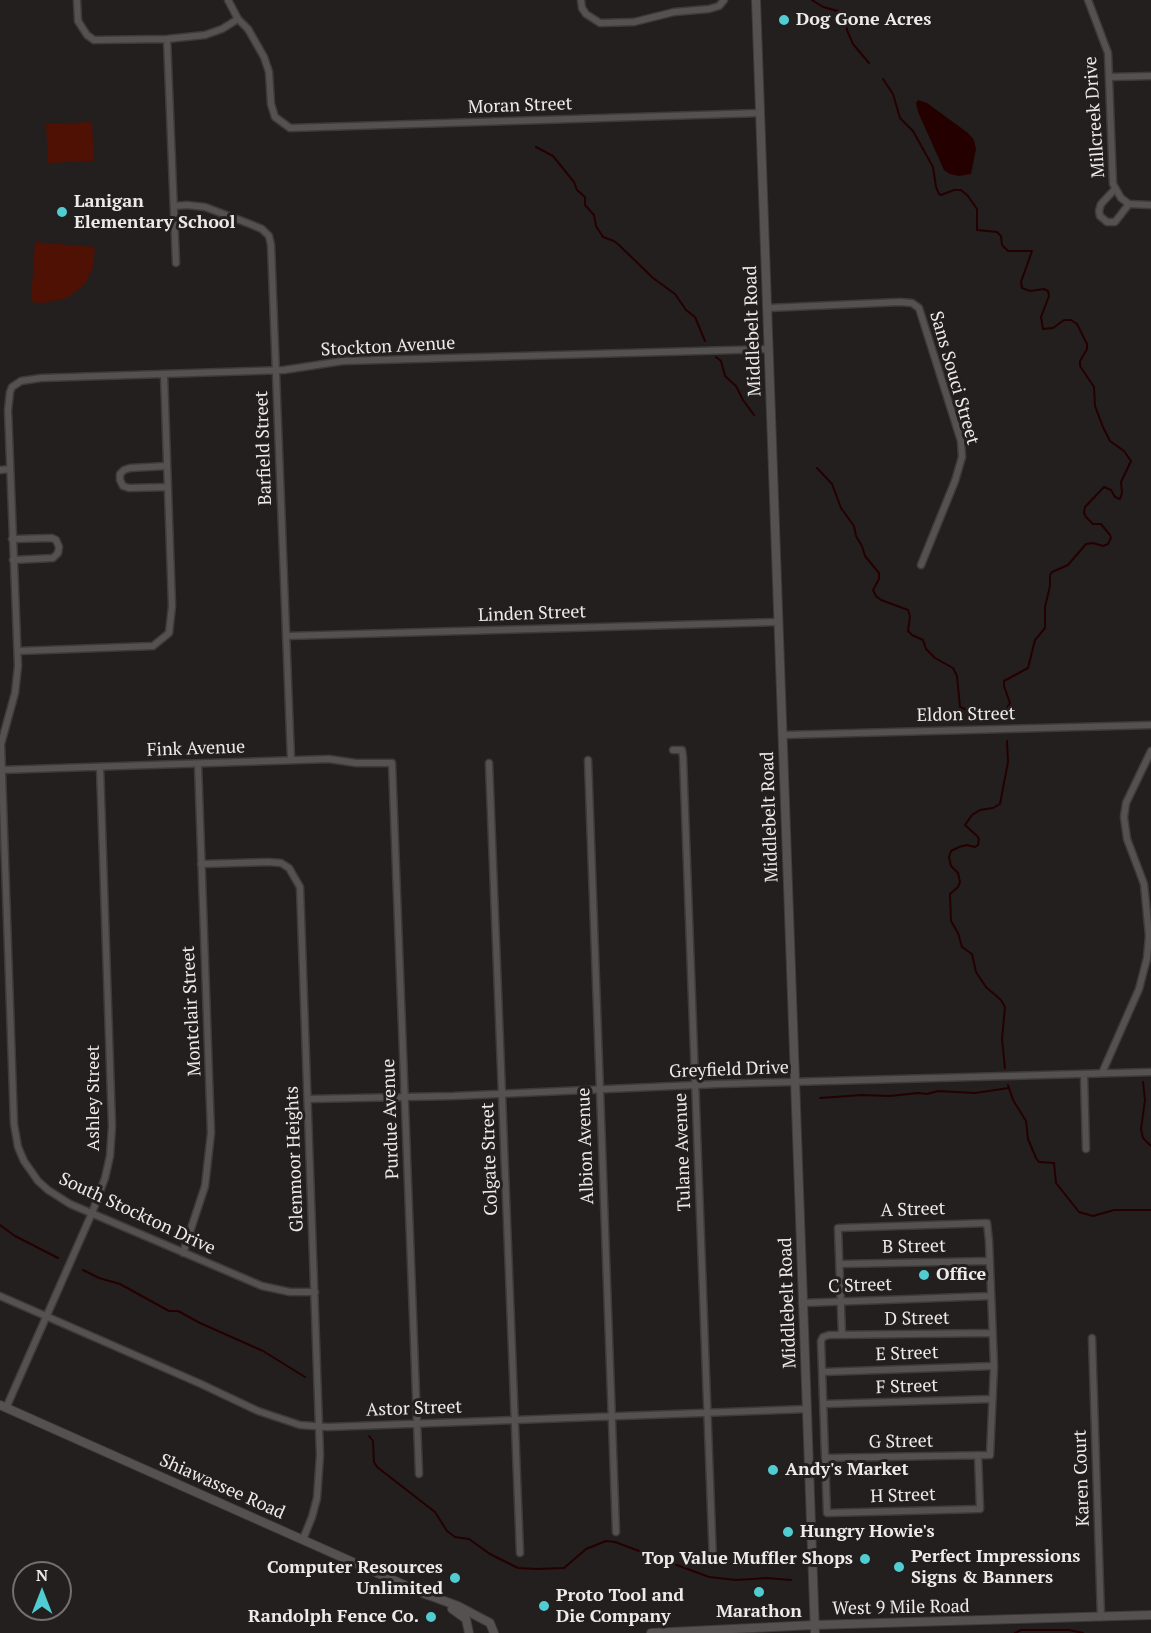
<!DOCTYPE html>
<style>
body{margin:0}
#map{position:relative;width:1151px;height:1633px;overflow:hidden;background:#221f1e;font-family:"PT Serif",serif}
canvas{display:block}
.north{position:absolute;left:12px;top:1561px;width:60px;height:60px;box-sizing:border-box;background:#221f1e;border:2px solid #737070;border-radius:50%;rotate:0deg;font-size:16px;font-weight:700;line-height:24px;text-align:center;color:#edeaea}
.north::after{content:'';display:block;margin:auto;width:21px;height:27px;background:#51ccd1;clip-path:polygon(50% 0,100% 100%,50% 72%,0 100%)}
</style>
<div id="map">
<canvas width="1151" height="1633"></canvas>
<div class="north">N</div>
</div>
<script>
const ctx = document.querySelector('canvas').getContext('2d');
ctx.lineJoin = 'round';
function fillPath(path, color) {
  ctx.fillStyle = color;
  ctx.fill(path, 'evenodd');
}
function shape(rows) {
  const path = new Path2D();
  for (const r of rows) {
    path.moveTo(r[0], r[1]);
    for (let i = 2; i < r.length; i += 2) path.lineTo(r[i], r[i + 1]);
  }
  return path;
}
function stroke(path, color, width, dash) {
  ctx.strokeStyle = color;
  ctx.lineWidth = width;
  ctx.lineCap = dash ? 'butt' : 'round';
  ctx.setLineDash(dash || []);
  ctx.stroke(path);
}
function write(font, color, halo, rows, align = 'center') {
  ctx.font = font + ' "PT Serif",serif';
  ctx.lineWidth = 6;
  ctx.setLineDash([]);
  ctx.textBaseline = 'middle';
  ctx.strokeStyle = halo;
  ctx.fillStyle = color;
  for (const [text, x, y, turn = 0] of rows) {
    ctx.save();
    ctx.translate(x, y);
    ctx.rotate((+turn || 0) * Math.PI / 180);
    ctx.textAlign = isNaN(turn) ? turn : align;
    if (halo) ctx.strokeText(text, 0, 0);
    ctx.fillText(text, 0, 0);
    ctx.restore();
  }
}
fillPath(shape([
 [92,122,94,161,48,163,46,124],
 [35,242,95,247,93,267,85,284,67,298,43,303,31,302]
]), '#4e1104');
fillPath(shape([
 [918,100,927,103,968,133,974,140,976,149,971,174,959,176,950,174,944,170,918,112,916,103]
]), '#250000');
stroke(shape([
 [812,0,823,7,838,11,845,17,847,30,853,44,869,63],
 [883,79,893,94,900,118,913,131,933,167,936,187,939,194,941,195,954,190,961,190,968,196,977,209,977,230,997,232,1001,236,1002,245,1008,251,1032,251,1021,282,1022,288,1030,291,1044,289,1048,291,1049,296,1041,317,1043,329,1053,328,1064,320,1071,320,1077,324,1087,344,1087,349,1080,361,1080,366,1094,387,1095,406,1103,427,1110,441,1124,451,1131,461,1121,482,1122,493,1120,499,1115,497,1111,490,1104,487,1085,507,1084,513,1086,517,1093,524,1101,524,1110,535,1111,538,1108,544,1103,546,1093,543,1086,544,1068,565,1052,572,1050,575,1050,586,1045,607,1045,628,1035,640,1028,668,1004,681,1004,686,1010,703,1005,711,1004,717],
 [536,147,553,156,574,182,577,190,585,197,585,205,594,215,596,226,603,237,614,241,619,245,653,278,675,294,686,310,695,317,705,341],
 [716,357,721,361,725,376,736,386,743,400,754,415],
 [817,468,832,484,841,508,854,526,856,536,862,546,865,556,879,573,879,579,873,590,876,596,881,600,908,610,910,616,908,631,912,635,923,640,926,649,935,658,953,668,957,676,960,707,967,710],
 [976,711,982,716,993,716,999,718,1004,715],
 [1005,1068,1002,1039,1005,1007,1001,1000,986,987,976,972,972,954,962,947,958,933,951,921,950,894,958,887,960,882,958,873,951,866,949,857,951,851,959,847,967,845,975,847,978,845,979,839,977,836,965,825,972,815,980,810,993,808,1000,804,1008,762,1007,741],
 [1143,1082,1145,1100,1141,1129,1143,1138,1151,1146],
 [1008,1085,1013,1100,1026,1121,1028,1139,1036,1158,1039,1162,1054,1163,1056,1183,1079,1212,1093,1216,1114,1210,1151,1210],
 [820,1098,862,1095,890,1096,918,1093,927,1094,938,1091,975,1093,1009,1088],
 [0,1225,15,1236,58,1258],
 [83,1270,99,1278,120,1284,169,1311,178,1311,200,1323,263,1351,305,1377],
 [369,1436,373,1441,374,1462,377,1467,435,1512,447,1531,455,1537,469,1539,490,1554,518,1568,537,1569,564,1568,586,1549,606,1541,615,1542,709,1577,736,1580,767,1578,791,1580],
 [1015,1633,1021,1630,1069,1630,1083,1633]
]), '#250000', 2);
const minor = shape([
 [77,0,78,21,87,35,94,40,167,39,205,35,222,29,238,19],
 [228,0,238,19,248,29,264,57,269,72,271,104,275,117,290,128,760,113],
 [581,0,582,8,586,14,600,23,634,22,674,12,709,9,719,6,724,0],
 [1088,0,1108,53,1113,184,1121,198,1129,204,1151,205],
 [167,39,176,263],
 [1110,77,1151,76],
 [1115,189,1101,204,1099,211,1100,216,1107,222,1115,222,1129,204],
 [174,206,187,205,205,207,250,224,262,229,269,236,271,245,291,760],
 [768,308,900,302,912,303,919,308,961,441,962,457,955,481,921,565],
 [167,466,130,468,124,470,120,474,120,480,123,486,129,488,168,487],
 [0,470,10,469],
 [12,539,52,538,56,540,59,547,58,553,53,558,13,560],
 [286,636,778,622],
 [18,651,153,646,169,633,172,606,164,374],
 [783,735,1151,725],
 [673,750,682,750,683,757,713,1562],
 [588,760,616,1532],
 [489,763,520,1553],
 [0,770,329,759,356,763,392,763,419,1474],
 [201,864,269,862,281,863,289,868,300,887,320,1455,317,1498,312,1517,303,1539],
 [1102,1073,1139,989,1147,958,1149,936,1144,884,1127,839,1124,817,1126,803,1151,751],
 [1084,1074,1086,1149],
 [308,1099,453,1096,718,1084,1151,1072],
 [183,1253,205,1186,211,1133,198,764],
 [840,1264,990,1261],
 [315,1292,290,1292,262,1286,70,1204,48,1190,38,1181,24,1161,18,1147,14,1124,1,744,15,693,18,666,8,410,10,392,12,387,21,381,41,378,284,370,343,361,769,349],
 [0,1296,201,1384,258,1411,300,1425,328,1427,807,1409],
 [802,1303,991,1296],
 [1092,1338,1101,1617],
 [822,1372,994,1366],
 [823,1404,992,1399],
 [6,1408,92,1213,105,1178,110,1156,112,1126,100,767],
 [978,1455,980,1509,827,1513,821,1341,823,1337,829,1335,992,1333],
 [825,1458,990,1455,994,1366,989,1241,987,1223,838,1228,842,1335]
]);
const tertiary = shape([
 [756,0,815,1633],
 [0,1405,420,1592,458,1606,490,1623,494,1633],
 [452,1609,466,1619,469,1633],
 [651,1633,814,1625,1151,1615]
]);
stroke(minor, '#3d3a3a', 9);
stroke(tertiary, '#3d3a3a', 10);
stroke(minor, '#555150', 6);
stroke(tertiary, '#555150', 8);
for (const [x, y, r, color] of [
 [784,20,6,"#51ccd1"],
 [62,212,6,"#51ccd1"],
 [924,1275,6,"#51ccd1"],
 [773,1470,6,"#51ccd1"],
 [788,1532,6,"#51ccd1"],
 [865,1559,6,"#51ccd1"],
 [899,1567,6,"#51ccd1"],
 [455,1578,6,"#51ccd1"],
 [759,1592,6,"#51ccd1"],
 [544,1606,6,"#51ccd1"],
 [431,1617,6,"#51ccd1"]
]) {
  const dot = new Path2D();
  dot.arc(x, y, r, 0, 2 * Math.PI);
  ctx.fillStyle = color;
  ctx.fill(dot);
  stroke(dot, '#221f1e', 2);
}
write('bold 18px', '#edeaea', '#221f1e', [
 ["Dog Gone Acres",796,20],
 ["Lanigan",74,202],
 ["Elementary School",74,223],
 ["Office",936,1275],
 ["Andy's Market",785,1470],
 ["Hungry Howie's",800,1532],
 ["Perfect Impressions",911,1557],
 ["Signs & Banners",911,1578],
 ["Top Value Muffler Shops",853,1559,"right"],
 ["Computer Resources",443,1568,"right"],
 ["Unlimited",443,1589,"right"],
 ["Proto Tool and",556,1596],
 ["Die Company",556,1617],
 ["Marathon",759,1612,"center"],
 ["Randolph Fence Co.",419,1617,"right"]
], 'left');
write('18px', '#edeaea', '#221f1e', [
 ["Moran Street",520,106,-2],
 ["Millcreek Drive",1095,117,-94],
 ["Middlebelt Road",753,331,-92],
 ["Stockton Avenue",388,347,-3],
 ["Sans Souci Street",954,378,74],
 ["Barfield Street",264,448,-92],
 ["Linden Street",532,614,-2],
 ["Eldon Street",966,715,-1],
 ["Fink Avenue",196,749,-2],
 ["Middlebelt Road",770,817,-92],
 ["Montclair Street",192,1011,-93],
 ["Greyfield Drive",729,1070,-2],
 ["Ashley Street",94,1098,-90],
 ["Purdue Avenue",391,1119,-92],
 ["Albion Avenue",586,1146,-92],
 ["Tulane Avenue",683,1152,-92],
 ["Glenmoor Heights",295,1159,-92],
 ["Colgate Street",490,1159,-92],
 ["A Street",913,1210,-2],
 ["South Stockton Drive",137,1214,25],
 ["B Street",914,1247,-1],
 ["C Street",860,1286,-2],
 ["Middlebelt Road",788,1303,-92],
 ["D Street",917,1319,-1],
 ["E Street",907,1354,-2],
 ["F Street",907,1387,-2],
 ["Astor Street",414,1409,-2],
 ["G Street",901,1442,-1],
 ["Karen Court",1082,1478,-92],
 ["Shiawassee Road",222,1487,24],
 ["H Street",903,1496,-2],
 ["West 9 Mile Road",901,1608,-1]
]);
</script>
